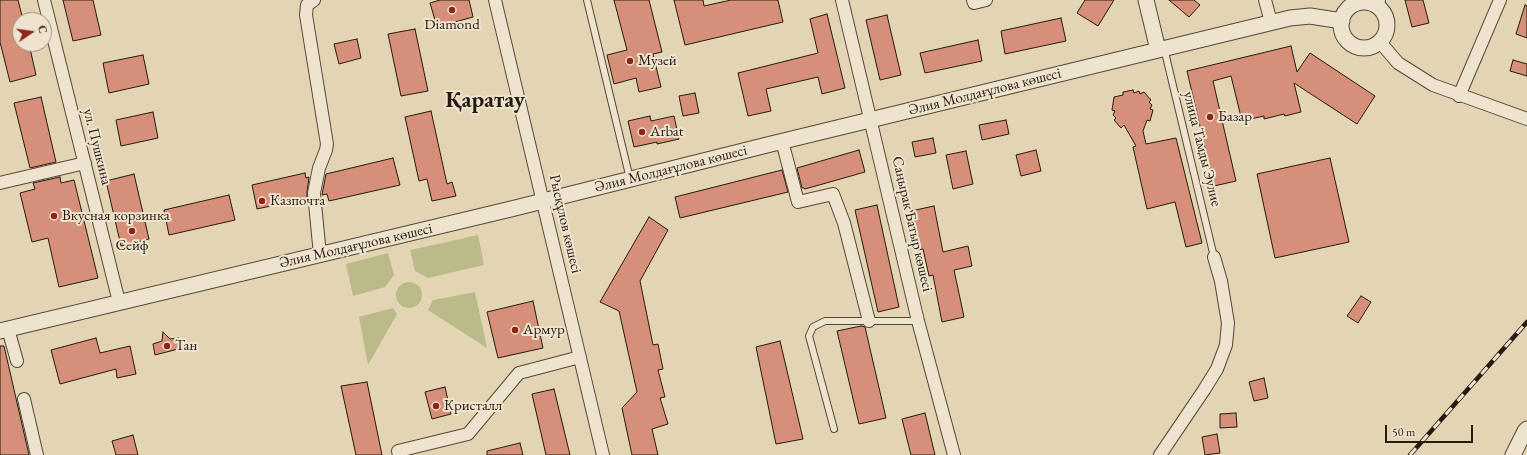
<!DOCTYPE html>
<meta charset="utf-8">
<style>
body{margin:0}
#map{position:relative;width:1527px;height:455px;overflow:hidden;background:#e3d4b4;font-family:"EB Garamond",serif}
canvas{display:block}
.north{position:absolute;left:12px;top:12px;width:40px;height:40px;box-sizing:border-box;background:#ede3ce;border:1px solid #9e9381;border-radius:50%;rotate:77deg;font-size:11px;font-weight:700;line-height:16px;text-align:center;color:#271a0e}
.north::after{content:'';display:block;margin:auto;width:14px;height:18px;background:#8f2418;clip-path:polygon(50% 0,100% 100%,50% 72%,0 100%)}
.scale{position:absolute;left:1385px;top:425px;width:88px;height:18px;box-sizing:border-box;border:2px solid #271a0e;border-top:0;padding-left:5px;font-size:12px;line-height:14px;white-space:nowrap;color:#271a0e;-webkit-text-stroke:3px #ede3ce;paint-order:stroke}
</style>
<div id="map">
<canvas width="1527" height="455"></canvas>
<div class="north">С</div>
<div class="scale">50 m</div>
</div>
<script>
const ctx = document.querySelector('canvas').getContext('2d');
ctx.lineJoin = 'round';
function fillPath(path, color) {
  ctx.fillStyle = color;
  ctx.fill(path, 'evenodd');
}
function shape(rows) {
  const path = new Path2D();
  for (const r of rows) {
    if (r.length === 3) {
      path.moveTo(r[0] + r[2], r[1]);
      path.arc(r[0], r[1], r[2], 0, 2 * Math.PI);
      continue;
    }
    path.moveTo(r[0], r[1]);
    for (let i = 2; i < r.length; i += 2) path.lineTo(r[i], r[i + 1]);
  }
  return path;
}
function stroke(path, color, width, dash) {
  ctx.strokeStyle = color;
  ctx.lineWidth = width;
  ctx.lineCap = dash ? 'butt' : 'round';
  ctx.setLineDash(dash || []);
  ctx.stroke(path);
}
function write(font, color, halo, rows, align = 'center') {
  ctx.font = font + ' "EB Garamond",serif';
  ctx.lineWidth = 4;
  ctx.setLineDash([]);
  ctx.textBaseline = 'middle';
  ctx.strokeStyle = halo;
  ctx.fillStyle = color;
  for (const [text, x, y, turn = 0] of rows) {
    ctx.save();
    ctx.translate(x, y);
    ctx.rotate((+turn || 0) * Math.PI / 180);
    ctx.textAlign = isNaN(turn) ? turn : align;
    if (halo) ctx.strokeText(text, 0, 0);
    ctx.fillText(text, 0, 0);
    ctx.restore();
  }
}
fillPath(shape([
 [478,235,484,265,428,278,415,271,410,250],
 [388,253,394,275,385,287,353,296,346,264],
 [409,295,13],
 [475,292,487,348,428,310,433,300],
 [393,308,397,314,368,365,359,317]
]), '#babb89');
const building = shape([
 [0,0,18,0,23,20,20,20,20,44,29,44,36,75,10,82,0,42,0,0],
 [63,0,93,0,101,35,73,41,63,0],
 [440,0,469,0,473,17,437,27,430,3,440,0],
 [614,0,649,0,662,52,653,54,661,87,639,92,636,78,614,84,607,55,627,50,614,0],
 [674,0,703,0,704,6,731,0,778,0,783,22,685,45,674,0],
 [1085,0,1114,0,1098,26,1077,13,1085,0],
 [1169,0,1194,0,1200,5,1189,17,1169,0],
 [1405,0,1423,0,1429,23,1412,27,1405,0],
 [1525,5,1527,6,1527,38,1516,34,1525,5],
 [827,14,845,88,822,94,818,77,766,89,771,111,748,116,738,73,818,53,810,19,827,14],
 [887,15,901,75,880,80,866,20,887,15],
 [1061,18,1066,41,1005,54,1001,31,1061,18],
 [415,29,428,91,401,96,388,34,415,29],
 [357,39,361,58,339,64,334,44,357,39],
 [978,40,982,61,925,73,920,53,978,40],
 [1291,46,1297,72,1310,53,1375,96,1357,124,1294,83,1301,112,1285,116,1284,114,1264,119,1264,116,1242,121,1231,76,1213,81,1236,181,1214,186,1187,71,1291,46],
 [143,55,149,84,109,93,103,63,143,55],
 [1513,60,1527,64,1527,76,1510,71,1513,60],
 [1133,90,1134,93,1139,91,1140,94,1144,92,1151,100,1149,102,1152,105,1150,109,1153,110,1150,121,1147,120,1143,131,1146,144,1176,138,1202,243,1186,247,1175,202,1147,209,1133,147,1136,146,1124,125,1121,128,1114,120,1116,118,1113,115,1115,111,1112,110,1114,97,1123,95,1123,92,1133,90],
 [695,93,699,113,683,116,679,96,695,93],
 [41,97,56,162,30,168,14,103,41,97],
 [431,111,447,184,452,182,456,196,432,201,427,179,419,181,405,117,431,111],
 [153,112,158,138,121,146,116,120,153,112],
 [650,116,651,121,674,116,679,139,657,144,657,142,634,147,628,121,650,116],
 [1006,120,1009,134,982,140,979,125,1006,120],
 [933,138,936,153,915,157,912,142,933,138],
 [859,150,865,172,805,189,804,188,802,188,797,168,859,150],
 [1036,150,1041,171,1021,176,1016,155,1036,150],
 [966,151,973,184,953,189,946,155,966,151],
 [393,158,400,185,329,201,327,194,322,195,326,174,393,158],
 [1330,158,1349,242,1275,258,1257,174,1330,158],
 [782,170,788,192,680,218,675,197,782,170],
 [305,173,306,178,309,177,307,192,307,198,257,209,252,185,305,173],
 [134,174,149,239,121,246,106,181,134,174],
 [60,177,61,183,74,180,98,278,59,287,48,238,32,242,20,193,35,189,33,183,60,177],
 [229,195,235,220,169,235,164,210,229,195],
 [877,205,899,307,878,312,855,210,877,205],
 [934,206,943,252,968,246,972,266,954,270,964,317,942,322,933,275,929,276,923,249,918,250,911,211,934,206],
 [649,217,668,230,640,281,653,345,658,344,663,369,658,370,665,397,660,398,668,424,652,429,658,455,632,455,622,408,637,392,619,311,600,302,649,217],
 [1361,296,1371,302,1358,323,1347,316,1361,296],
 [533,301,543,348,498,358,487,312,533,301],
 [861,326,865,327,886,418,859,424,837,331,861,326],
 [163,332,170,339,179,338,182,348,155,355,153,344,162,341,163,332],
 [96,338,100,353,130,346,136,374,117,378,116,369,60,384,51,350,96,338],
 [780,341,803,439,776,444,756,347,780,341],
 [0,346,4,346,29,455,0,455,0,346],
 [1264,378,1268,398,1254,401,1249,382,1264,378],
 [367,382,382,455,356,455,341,386,367,382],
 [445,387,451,414,432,419,425,392,445,387],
 [554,389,570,455,546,455,532,394,554,389],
 [925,413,935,455,911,455,902,419,925,413],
 [1236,413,1237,427,1220,428,1220,414,1236,413],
 [1217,434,1220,453,1205,455,1202,437,1217,434],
 [133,435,138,455,116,455,112,441,133,435],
 [520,443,523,455,487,455,487,451,520,443]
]);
fillPath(building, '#d68f78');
stroke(building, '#271a0e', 1);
const service = shape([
 [587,0,630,179],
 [1164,48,1214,257],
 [834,429,809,336,813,327,825,321,918,321]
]);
const minor = shape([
 [44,0,119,302],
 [314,0,307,5,306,15,327,144,326,150,319,168,314,193,320,255],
 [495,0,603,455],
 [842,0,918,321,954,455],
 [973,0,974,3,986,0],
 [1265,0,1271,22],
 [1377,7,1379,0],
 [1380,42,1398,63,1433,85,1527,119],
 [1459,96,1500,0],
 [782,141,798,202,833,194,844,223,869,321],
 [0,183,85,163],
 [8,329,17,361],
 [24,399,37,455],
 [399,455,398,451,468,434,519,373,580,357],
 [1160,455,1204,390,1217,369,1226,345,1228,323,1221,281,1214,257]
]);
const tertiary = shape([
 [1146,0,1158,50],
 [1364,25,23],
 [0,331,511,209,767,145,1290,18,1310,16,1342,21],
 [1513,455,1525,431,1527,429]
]);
stroke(service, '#564838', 8);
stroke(minor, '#564838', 14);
stroke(tertiary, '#564838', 17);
stroke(service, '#ede3ce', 6);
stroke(minor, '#ede3ce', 12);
stroke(tertiary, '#ede3ce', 15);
const rail = shape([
 [1410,455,1527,322]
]);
stroke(rail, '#271a0e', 4.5);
stroke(rail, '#ede3ce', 3, [9]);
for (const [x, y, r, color] of [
 [452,10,4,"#8f2418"],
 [630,61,4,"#8f2418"],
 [1210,117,4,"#8f2418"],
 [642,132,4,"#8f2418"],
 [262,201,4,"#8f2418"],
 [54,216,4,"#8f2418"],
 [132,231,4,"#8f2418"],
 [515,330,4,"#8f2418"],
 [167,346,4,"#8f2418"],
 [436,406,4,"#8f2418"]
]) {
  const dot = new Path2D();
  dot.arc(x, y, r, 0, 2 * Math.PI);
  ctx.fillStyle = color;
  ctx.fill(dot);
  stroke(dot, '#ede3ce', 1.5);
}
write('15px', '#271a0e', '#ede3ce', [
 ["Diamond",452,25,"center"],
 ["Музей",638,61],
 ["Базар",1218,117],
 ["Arbat",650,132],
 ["Казпочта",270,201],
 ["Вкусная корзинка",62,216],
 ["Сейф",132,246,"center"],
 ["Армур",523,330],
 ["Тан",175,346],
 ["Кристалл",444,406]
], 'left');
write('15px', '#271a0e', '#ede3ce', [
 ["Әлия Молдағұлова көшесі",985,92,-14],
 ["ул. Пушкина",97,147,76],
 ["улица Тамды Эулие",1202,149,76],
 ["Әлия Молдағұлова көшесі",671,169,-14],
 ["Рысқұлов көшесі",565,224,77],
 ["Саңырак Батыр көшесі",912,224,77],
 ["Әлия Молдағұлова көшесі",356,246,-13]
]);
write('bold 23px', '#271a0e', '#ede3ce', [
 ["Қаратау",485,101]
]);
</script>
